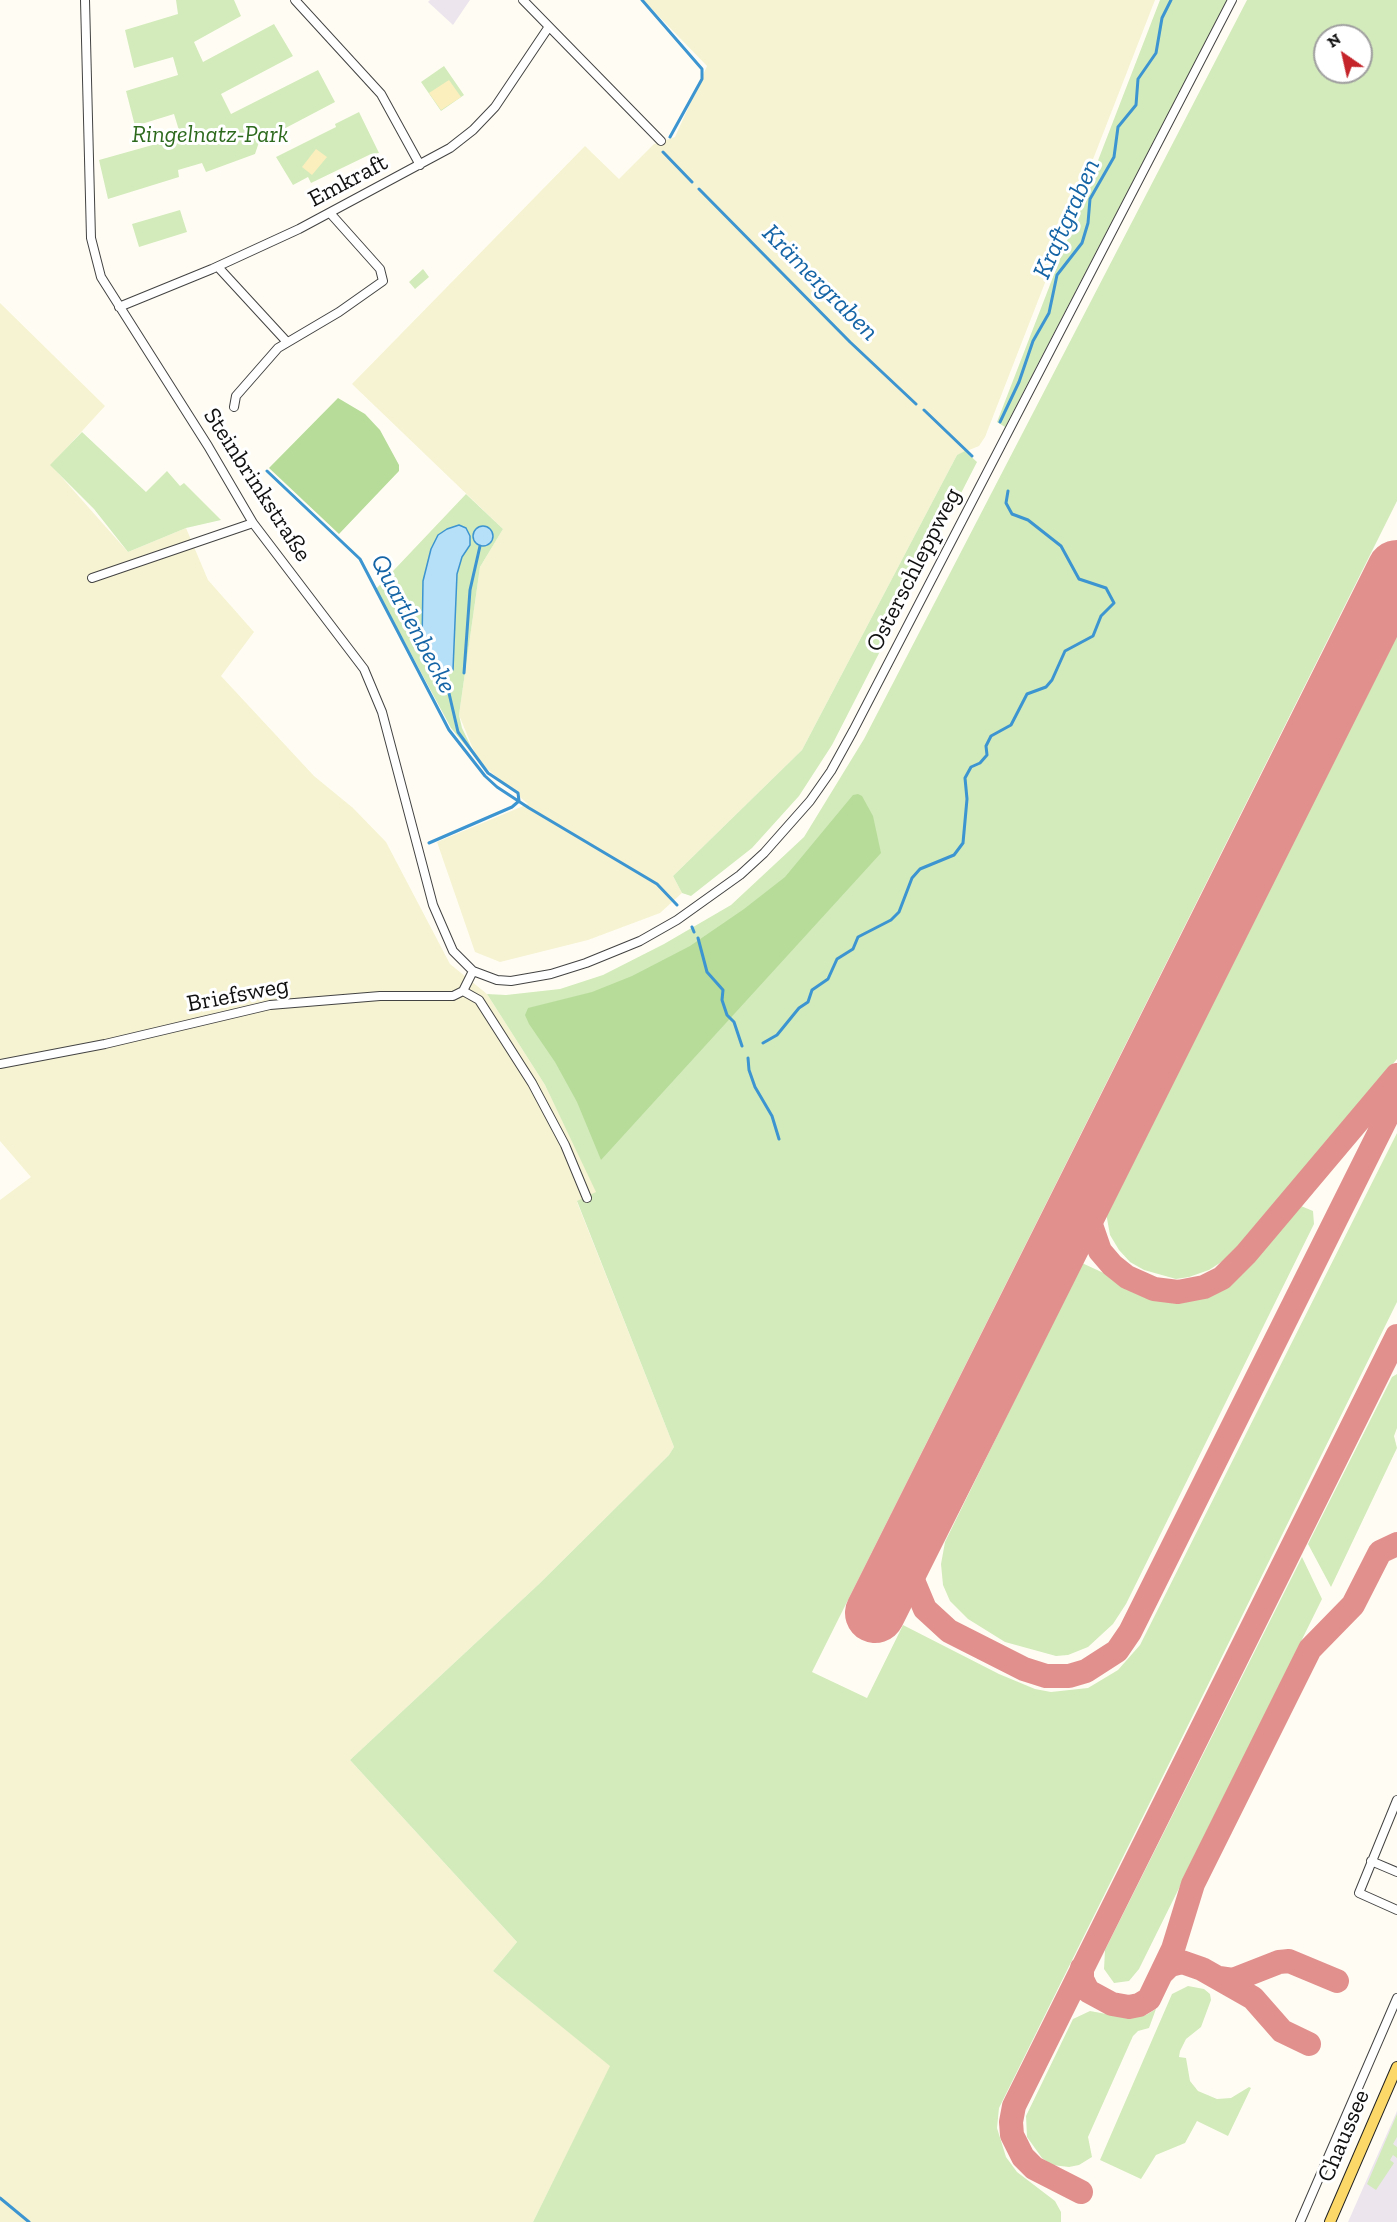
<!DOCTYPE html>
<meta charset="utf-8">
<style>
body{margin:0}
#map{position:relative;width:1397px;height:2222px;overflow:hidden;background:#fffdf3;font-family:"Zilla Slab",serif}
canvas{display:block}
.north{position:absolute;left:1313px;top:24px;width:60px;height:60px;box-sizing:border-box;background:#fff;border:2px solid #9f9f9f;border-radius:50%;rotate:326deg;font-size:16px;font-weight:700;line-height:24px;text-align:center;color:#101010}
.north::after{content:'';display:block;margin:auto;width:21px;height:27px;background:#c4242a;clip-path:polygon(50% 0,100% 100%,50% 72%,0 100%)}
</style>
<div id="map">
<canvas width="1397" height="2222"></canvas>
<div class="north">N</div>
</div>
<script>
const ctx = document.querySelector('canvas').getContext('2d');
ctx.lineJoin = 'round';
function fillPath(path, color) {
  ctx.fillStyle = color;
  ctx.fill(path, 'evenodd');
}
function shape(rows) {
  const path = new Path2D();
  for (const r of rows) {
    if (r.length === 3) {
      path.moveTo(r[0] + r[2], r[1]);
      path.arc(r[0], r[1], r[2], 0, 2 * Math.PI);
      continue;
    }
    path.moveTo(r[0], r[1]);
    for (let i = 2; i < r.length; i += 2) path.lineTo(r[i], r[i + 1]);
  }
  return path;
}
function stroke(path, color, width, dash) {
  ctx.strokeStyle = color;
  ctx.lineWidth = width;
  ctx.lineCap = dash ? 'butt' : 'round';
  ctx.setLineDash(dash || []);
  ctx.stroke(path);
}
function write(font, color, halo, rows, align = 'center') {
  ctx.font = font + ' "Zilla Slab",serif';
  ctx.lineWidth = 6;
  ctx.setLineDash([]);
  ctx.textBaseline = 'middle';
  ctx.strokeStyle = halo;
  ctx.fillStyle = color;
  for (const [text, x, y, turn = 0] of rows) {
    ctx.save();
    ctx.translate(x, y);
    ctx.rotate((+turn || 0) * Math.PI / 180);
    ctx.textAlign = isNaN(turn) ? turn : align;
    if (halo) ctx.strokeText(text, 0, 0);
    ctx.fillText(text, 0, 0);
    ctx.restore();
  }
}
fillPath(shape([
 [430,0,470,0,453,25,428,2],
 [1397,2111,1397,2222,1348,2222]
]), '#ede5ee');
fillPath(shape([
 [643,0,1155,0,985,437,979,446,957,455,802,750,673,876,682,893,660,913,588,940,500,962,475,952,437,842,528,804,478,761,459,715,480,567,503,529,352,384,585,146,619,179,654,144,675,137,707,66],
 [0,303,105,406,51,465,128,552,186,528,208,580,254,632,221,676,314,776,353,808,386,842,450,964,487,994,545,1085,597,1192,577,1202,674,1447,669,1455,539,1584,350,1760,517,1942,493,1971,611,2066,533,2222,0,2222,0,1200,31,1177,0,1141]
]), '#f6f3d2');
fillPath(shape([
 [176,0,234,0,241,16,194,42,203,62,274,24,293,56,221,94,231,114,318,70,335,102,259,142,255,154,206,172,202,163,178,170,179,177,108,199,99,160,181,137,174,114,135,126,126,91,178,75,173,57,134,68,125,30,178,14],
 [1160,0,1227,0,1005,427,997,422],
 [1247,0,1397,0,1397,501,812,1672,867,1698,903,1625,999,1674,1035,1689,1051,1692,1088,1688,1118,1670,1140,1645,1397,1133,1397,1302,999,2108,997,2128,1006,2157,1017,2172,1055,2201,1061,2212,1061,2222,533,2222,610,2066,493,1971,517,1942,350,1760,539,1584,669,1455,674,1447,577,1201,596,1192,545,1085,487,994,506,995,560,989,603,975,664,944,731,905,804,837,864,739],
 [1325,36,1361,36,1361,72,1325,72],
 [444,66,464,95,441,111,421,82],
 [359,112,379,153,371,154,311,183,308,177,293,185,276,157,336,127,335,124],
 [180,210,187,232,139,247,132,224],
 [423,269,429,277,415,289,409,282],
 [82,432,146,492,167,471,180,486,184,483,221,520,186,528,128,552,94,509,50,465],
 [965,451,977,462,832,745,799,796,752,848,691,896,682,893,673,876,802,750,957,455],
 [466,494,503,529,480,567,459,715,462,728,478,761,451,728,376,589],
 [1397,633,1397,1059,1229,1257,1209,1270,1189,1277,1176,1279,1144,1270,1130,1262,1119,1250,1110,1235,1106,1213],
 [1301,1206,1313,1211,1314,1224,1126,1604,1113,1624,1088,1647,1068,1655,1056,1656,1005,1642,968,1619,950,1601,943,1585,941,1564,945,1542,1082,1263,1149,1294,1181,1299,1197,1297,1227,1283],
 [1397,1374,1397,1428,1394,1436,1397,1448,1331,1587,1308,1544,1392,1377],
 [1302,1557,1322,1599,1139,1969,1129,1981,1114,1983,1104,1969,1105,1950],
 [1188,1986,1204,1989,1210,1994,1211,2000,1201,2027,1186,2039,1180,2051,1179,2057,1186,2058,1190,2081,1198,2091,1217,2099,1231,2098,1249,2087,1251,2088,1228,2136,1197,2121,1185,2143,1156,2155,1141,2179,1100,2160,1172,1994],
 [1156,2009,1149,2028,1138,2031,1133,2036,1088,2137,1092,2157,1079,2165,1069,2167,1052,2165,1042,2158,1027,2137,1026,2116,1073,2019,1090,2011,1128,2018,1146,2015],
 [1397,2114,1397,2137,1393,2144,1397,2147,1397,2158,1393,2155,1390,2160,1394,2163,1376,2190,1367,2184]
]), '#d3ebbb');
fillPath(shape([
 [338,398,365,414,380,430,399,465,399,471,339,534,269,468],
 [858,794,862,796,873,816,881,853,601,1160,577,1102,555,1062,529,1024,525,1015,528,1008,592,992,632,976,690,946,744,909,785,877,853,795]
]), '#b7dc9a');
fillPath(shape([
 [449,80,461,97,441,110,429,93],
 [316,149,327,157,312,175,302,167]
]), '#fcefbe');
const water = shape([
 [459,525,466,528,470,536,470,545,462,557,457,574,453,670,444,676,422,643,423,581,431,549,438,535,447,529,459,525],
 [483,536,10]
]);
fillPath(water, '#b6dff8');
stroke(water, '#3c94d0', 1.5);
stroke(shape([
 [642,0,702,69,702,79,670,137],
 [663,152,692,182],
 [699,189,850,342,916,404],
 [924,410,972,456],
 [1000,422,1019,382,1033,341,1049,313,1057,275,1082,243,1088,223,1090,199,1114,157,1118,127,1136,105,1138,79,1156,53,1162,18,1171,0],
 [267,471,360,559,449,730,485,776,497,787,529,808,657,884,677,905],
 [464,673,470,590,480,546],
 [429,843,512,807,519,801,518,793,488,773,458,732,445,676],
 [692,927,694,932],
 [698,938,707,972,723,990,722,1000,727,1015,734,1022,742,1046],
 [763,1043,777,1035,799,1008,808,1002,812,990,828,979,837,959,853,949,858,937,891,920,899,912,912,878,920,869,954,855,963,843,967,799,965,778,971,767,980,763,987,755,986,746,991,736,1011,725,1027,694,1046,687,1052,680,1065,651,1093,636,1101,616,1114,603,1106,588,1079,579,1061,546,1028,520,1012,514,1006,503,1008,491],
 [748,1058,749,1070,755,1087,772,1116,779,1139],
 [0,2198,29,2222]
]), '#3c94d0', 3);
stroke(shape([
 [1093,1177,1088,1209,1091,1225,1100,1251,1112,1265,1127,1277,1154,1289,1178,1292,1204,1287,1222,1278,1246,1254,1397,1075],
 [920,1525,912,1548,912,1578,925,1609,949,1631,1024,1669,1046,1676,1069,1676,1086,1671,1117,1651,1130,1632,1397,1097],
 [1082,1968,1082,1979,1088,1991,1112,2004,1129,2007,1139,2005,1149,1999,1173,1949,1193,1884,1310,1649,1353,1605,1380,1552,1397,1544],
 [1163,1972,1170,1965,1182,1962,1202,1969,1253,1998,1282,2031,1309,2044],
 [1219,1978,1233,1980,1279,1962,1289,1961,1337,1981],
 [1081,2192,1034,2168,1023,2157,1012,2135,1011,2122,1014,2106,1397,1336]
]), '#e2908e', 24);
stroke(shape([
 [875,1613,1397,570]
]), '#e2908e', 60);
const minor = shape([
 [85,0,91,238,101,277,208,446,253,523,364,669,382,712,433,905,453,951,473,971,497,980,511,981,551,974,586,963,640,941,677,920,740,875,764,853,810,801,831,771,853,731,1232,0],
 [295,0,381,94,420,165],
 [523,0,661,141],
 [218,267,287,342],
 [119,307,212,269,299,229,450,148,473,130,495,107,548,28],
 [234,407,236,396,278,348,339,312,383,281,380,269,330,213],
 [92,578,253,523],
 [463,991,479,1000,532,1083,565,1145,587,1198],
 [0,1064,105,1044,270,1005,380,996,453,996,463,991,473,971],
 [1397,1800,1359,1893,1397,1910],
 [1371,1861,1397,1872],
 [1300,2222,1397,1998]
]);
const major = shape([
 [1330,2222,1397,2067]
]);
stroke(minor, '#434343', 10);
stroke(major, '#212121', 12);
stroke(minor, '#fff', 8);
stroke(major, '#fbd867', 10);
write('italic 24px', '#2d6a1e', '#fff', [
 ["Ringelnatz-Park",210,135]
]);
write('24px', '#101010', '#fff', [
 ["Emkraft",348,181,-28],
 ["Steinbrinkstraße",257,485,57],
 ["Osterschleppweg",914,570,-63],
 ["Briefsweg",238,995,-11],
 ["Chaussee",1344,2136,-67]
]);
write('italic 26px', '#1565a6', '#fff', [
 ["Kraftgraben",1067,219,-66],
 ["Krämergraben",820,283,45],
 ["Quartlenbecke",413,624,62]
]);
</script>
